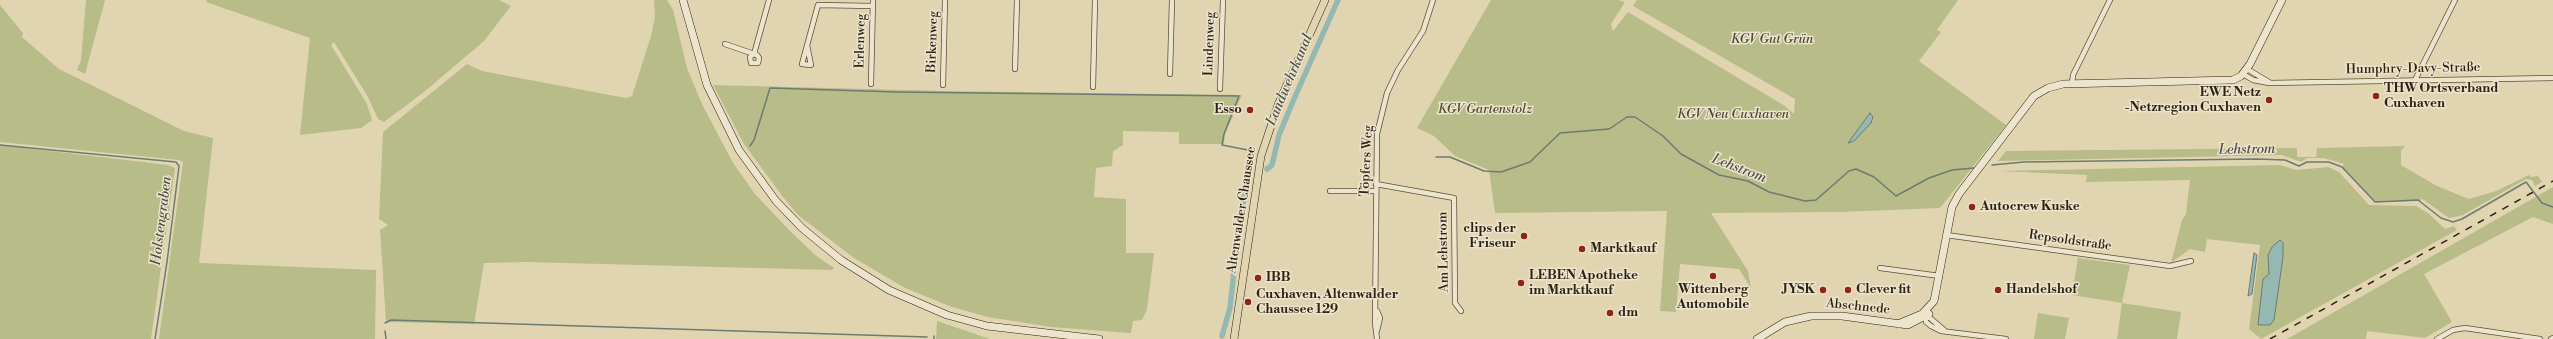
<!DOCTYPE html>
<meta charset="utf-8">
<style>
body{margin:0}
canvas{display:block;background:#e1d5b1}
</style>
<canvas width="2553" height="339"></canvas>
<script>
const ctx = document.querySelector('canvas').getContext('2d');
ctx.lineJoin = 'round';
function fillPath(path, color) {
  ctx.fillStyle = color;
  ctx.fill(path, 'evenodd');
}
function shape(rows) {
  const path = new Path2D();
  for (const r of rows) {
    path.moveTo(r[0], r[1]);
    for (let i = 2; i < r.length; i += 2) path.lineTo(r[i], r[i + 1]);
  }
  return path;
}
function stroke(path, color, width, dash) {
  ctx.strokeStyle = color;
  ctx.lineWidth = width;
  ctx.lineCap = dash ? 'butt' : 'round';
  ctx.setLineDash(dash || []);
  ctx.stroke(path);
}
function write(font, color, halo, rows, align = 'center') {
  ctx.font = font + ' "Libre Bodoni",serif';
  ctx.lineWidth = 3;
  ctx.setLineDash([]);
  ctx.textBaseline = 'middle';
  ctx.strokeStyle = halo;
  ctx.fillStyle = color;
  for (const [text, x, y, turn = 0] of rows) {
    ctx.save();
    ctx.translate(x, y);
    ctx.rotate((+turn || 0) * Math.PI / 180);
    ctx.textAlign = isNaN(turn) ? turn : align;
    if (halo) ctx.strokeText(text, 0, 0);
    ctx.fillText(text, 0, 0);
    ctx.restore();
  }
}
fillPath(shape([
 [86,0,105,0,85,74,77,70,81,60],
 [207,0,499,0,511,6,484,41,424,92,384,122,378,119,368,97,334,42,331,45,367,104,372,120,361,128,300,135,310,38,206,2],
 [654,0,667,0,673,10,687,68,702,104,733,163,755,194,788,229,815,255,834,268,832,270,526,262,484,263,474,324,386,322,380,230,388,225,379,219,383,132,467,64,482,71,626,98,632,96,651,36,655,17],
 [1491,0,1618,0,1625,2,1611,24,1613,31,1628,12,1785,106,1794,114,1795,99,1633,6,1637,0,1958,0,1937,30,1941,32,1919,61,2006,125,1940,208,1841,212,1711,213,1748,271,1751,288,1739,269,1680,264,1676,312,1660,311,1667,211,1495,213,1489,170,1455,156,1434,136,1417,128],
 [0,5,23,33,22,37,59,69,184,131,213,138,199,263,376,270,375,339,159,339,183,162,179,160,0,142],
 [713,85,945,91,1242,95,1225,134,1224,144,1179,144,1179,132,1123,131,1123,145,1113,151,1112,166,1096,168,1094,197,1126,199,1126,253,1154,253,1147,309,1142,320,1133,321,1131,333,1051,327,988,317,952,307,905,288,854,258,798,215,783,197,744,144],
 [0,145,168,165,175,168,151,339,0,339],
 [2405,146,2401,151,2401,165,2437,186,2469,199,2496,191,2529,175,2531,177,2538,176,2542,182,2535,186,2532,180,2526,179,2463,215,2449,218,2421,198,2421,201,2375,202,2342,167,2344,164,2324,158,2307,158,2301,162,2282,155,1998,161,2006,151,2297,148,2297,157,2316,157,2317,148],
 [2280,165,2296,170,2328,167,2339,172,2369,205,2416,206,2428,213,2445,229,2454,226,2457,230,2261,339,2249,329,2260,245,2207,239,2205,252,2190,249,2171,263,2182,220,2186,214,2190,180,2086,182,2087,175,1998,171],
 [2553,187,2553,224,2533,217,2424,274,2452,322,2425,338,2367,331,2366,339,2287,339],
 [2078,258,2130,265,2122,303,2181,312,2177,339,2117,339,2122,303,2072,295],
 [2038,313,2069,318,2065,339,2034,339],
 [937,321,990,339,994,339,936,339]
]), '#b7bc89');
const water = shape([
 [1870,113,1873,117,1871,123,1854,141,1848,143,1870,113],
 [2280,240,2283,243,2283,257,2274,320,2270,325,2258,325,2263,279,2269,274,2268,255,2272,247,2280,240],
 [2254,253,2257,255,2252,294,2248,296,2254,253]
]);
fillPath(water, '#95b8b2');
stroke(water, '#6c7c72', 1);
stroke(shape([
 [0,145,176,162,179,166,167,262,155,339],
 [750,146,754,140,770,88,897,92,1239,96,1224,134,1222,145,1253,151,1248,174],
 [1436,157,1450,157,1484,171,1501,172,1530,162,1560,133,1609,129,1627,117,1635,117,1663,136,1681,154,1719,175,1748,181,1769,192,1805,201,1816,200,1849,171,1856,169,1874,177,1896,196,1929,178,1952,170,1974,168],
 [1992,165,2024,162,2256,159,2285,160,2299,166,2307,162,2329,162,2342,167,2375,202,2418,200,2441,218,2453,222,2462,219,2526,182,2542,203,2553,207],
 [385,323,391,320,927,337],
 [385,331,386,339],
 [934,339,934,336]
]), '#6c7c72', 1.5);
stroke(shape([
 [1267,169,1272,165,1279,135,1294,99,1338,0],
 [1222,336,1230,308,1238,234,1248,174]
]), '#95b8b2', 5.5);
const street = shape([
 [725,44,754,54,757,55,759,58,758,63,751,63,750,57,754,54,769,0],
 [807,45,811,65,802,64,818,5,873,6],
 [1015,69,1017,0],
 [2247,69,2269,82],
 [1170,74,1172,0],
 [2243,74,2253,80,2269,83,2553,78],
 [2415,80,2455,0],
 [871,84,873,0],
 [2072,84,2073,75,2110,0],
 [943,85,945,0],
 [1093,87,1095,0],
 [1220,89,1223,0],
 [1376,184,1454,198,1455,303,1461,311],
 [1330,191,1376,191],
 [1946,235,2170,266,2191,261],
 [1880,268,1940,276],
 [1377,311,1380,318,1377,331],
 [1924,316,1930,318,1944,330],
 [1925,317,1926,322,1931,326,1941,331,2006,339],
 [1377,339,1375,323,1377,134,1387,93,1398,70,1423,31,1433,0],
 [2437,339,2453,330,2465,328,2540,339],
 [2551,339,2553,338]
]);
const secondary = shape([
 [683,0,707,85,739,150,776,201,802,228,841,260,889,290,947,315,987,326,1099,339],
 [1898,324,1922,314,1934,301,1952,207,1959,194,2034,96,2048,88,2063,84,2233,80,2241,76,2250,64,2282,0],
 [1757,339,1785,322,1811,316,1842,316,1908,325,1929,314]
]);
const primary = shape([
 [1234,339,1261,156,1278,105,1325,0]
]);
stroke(street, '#5b4f3a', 6);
stroke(secondary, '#2e2212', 8);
stroke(primary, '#2e2212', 8);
stroke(street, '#ece4cc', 4.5);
stroke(secondary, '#ece4cc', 7);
stroke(primary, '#e1d5b1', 7);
stroke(shape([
 [2270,339,2553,181]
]), '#2e2212', 1.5, [7, 7]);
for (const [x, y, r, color] of [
 [2376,96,4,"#8f2418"],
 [2269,100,4,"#8f2418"],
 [1250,110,4,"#8f2418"],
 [1972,207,4,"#8f2418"],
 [1524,236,4,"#8f2418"],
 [1582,249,4,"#8f2418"],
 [1713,276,4,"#8f2418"],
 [1258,278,4,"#8f2418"],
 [1521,283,4,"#8f2418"],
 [1823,290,4,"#8f2418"],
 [1848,290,4,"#8f2418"],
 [1998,290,4,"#8f2418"],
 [1248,302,4,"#8f2418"],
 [1610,313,4,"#8f2418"]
]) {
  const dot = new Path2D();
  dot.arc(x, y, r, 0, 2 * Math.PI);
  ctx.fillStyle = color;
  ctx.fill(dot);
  stroke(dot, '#ece4cc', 1.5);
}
write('italic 13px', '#504830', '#ece4cc', [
 ["KGV Gut Grün",1772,40],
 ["KGV Gartenstolz",1485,110],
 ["KGV Neu Cuxhaven",1733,115]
]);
write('13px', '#2e2212', '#ece4cc', [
 ["Erlenweg",861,41,-88],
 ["Birkenweg",933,42,-88],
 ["Lindenweg",1210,44,-88],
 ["Humphry-Davy-Straße",2413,69,-1],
 ["Töpfers Weg",1367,161,-87],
 ["Altenwalder Chaussee",1242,210,-81],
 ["Repsoldstraße",2070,241,8],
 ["Am Lehstrom",1444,252,-91],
 ["Abschnede",1858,307,6]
]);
write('bold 13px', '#2e2212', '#ece4cc', [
 ["THW Ortsverband",2384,89],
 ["Cuxhaven",2384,104],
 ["EWE Netz",2261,93,"right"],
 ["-Netzregion Cuxhaven",2261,108,"right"],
 ["Esso",1242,110,"right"],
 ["Autocrew Kuske",1980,207],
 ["clips der",1516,229,"right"],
 ["Friseur",1516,244,"right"],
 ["Marktkauf",1590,249],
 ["LEBEN Apotheke",1529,276],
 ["im Marktkauf",1529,291],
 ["IBB",1266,278],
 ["Wittenberg",1713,290,"center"],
 ["Automobile",1713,305,"center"],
 ["JYSK",1815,290,"right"],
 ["Clever fit",1856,290],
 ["Handelshof",2006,290],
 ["Cuxhaven, Altenwalder",1256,295],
 ["Chaussee 129",1256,310],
 ["dm",1618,313]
], 'left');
write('italic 14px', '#4d4f42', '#ece4cc', [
 ["Landwehrkanal",1290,80,-67],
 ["Lehstrom",2247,150,-1],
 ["Lehstrom",1739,169,21],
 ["Holstengraben",162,221,-83]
]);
</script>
